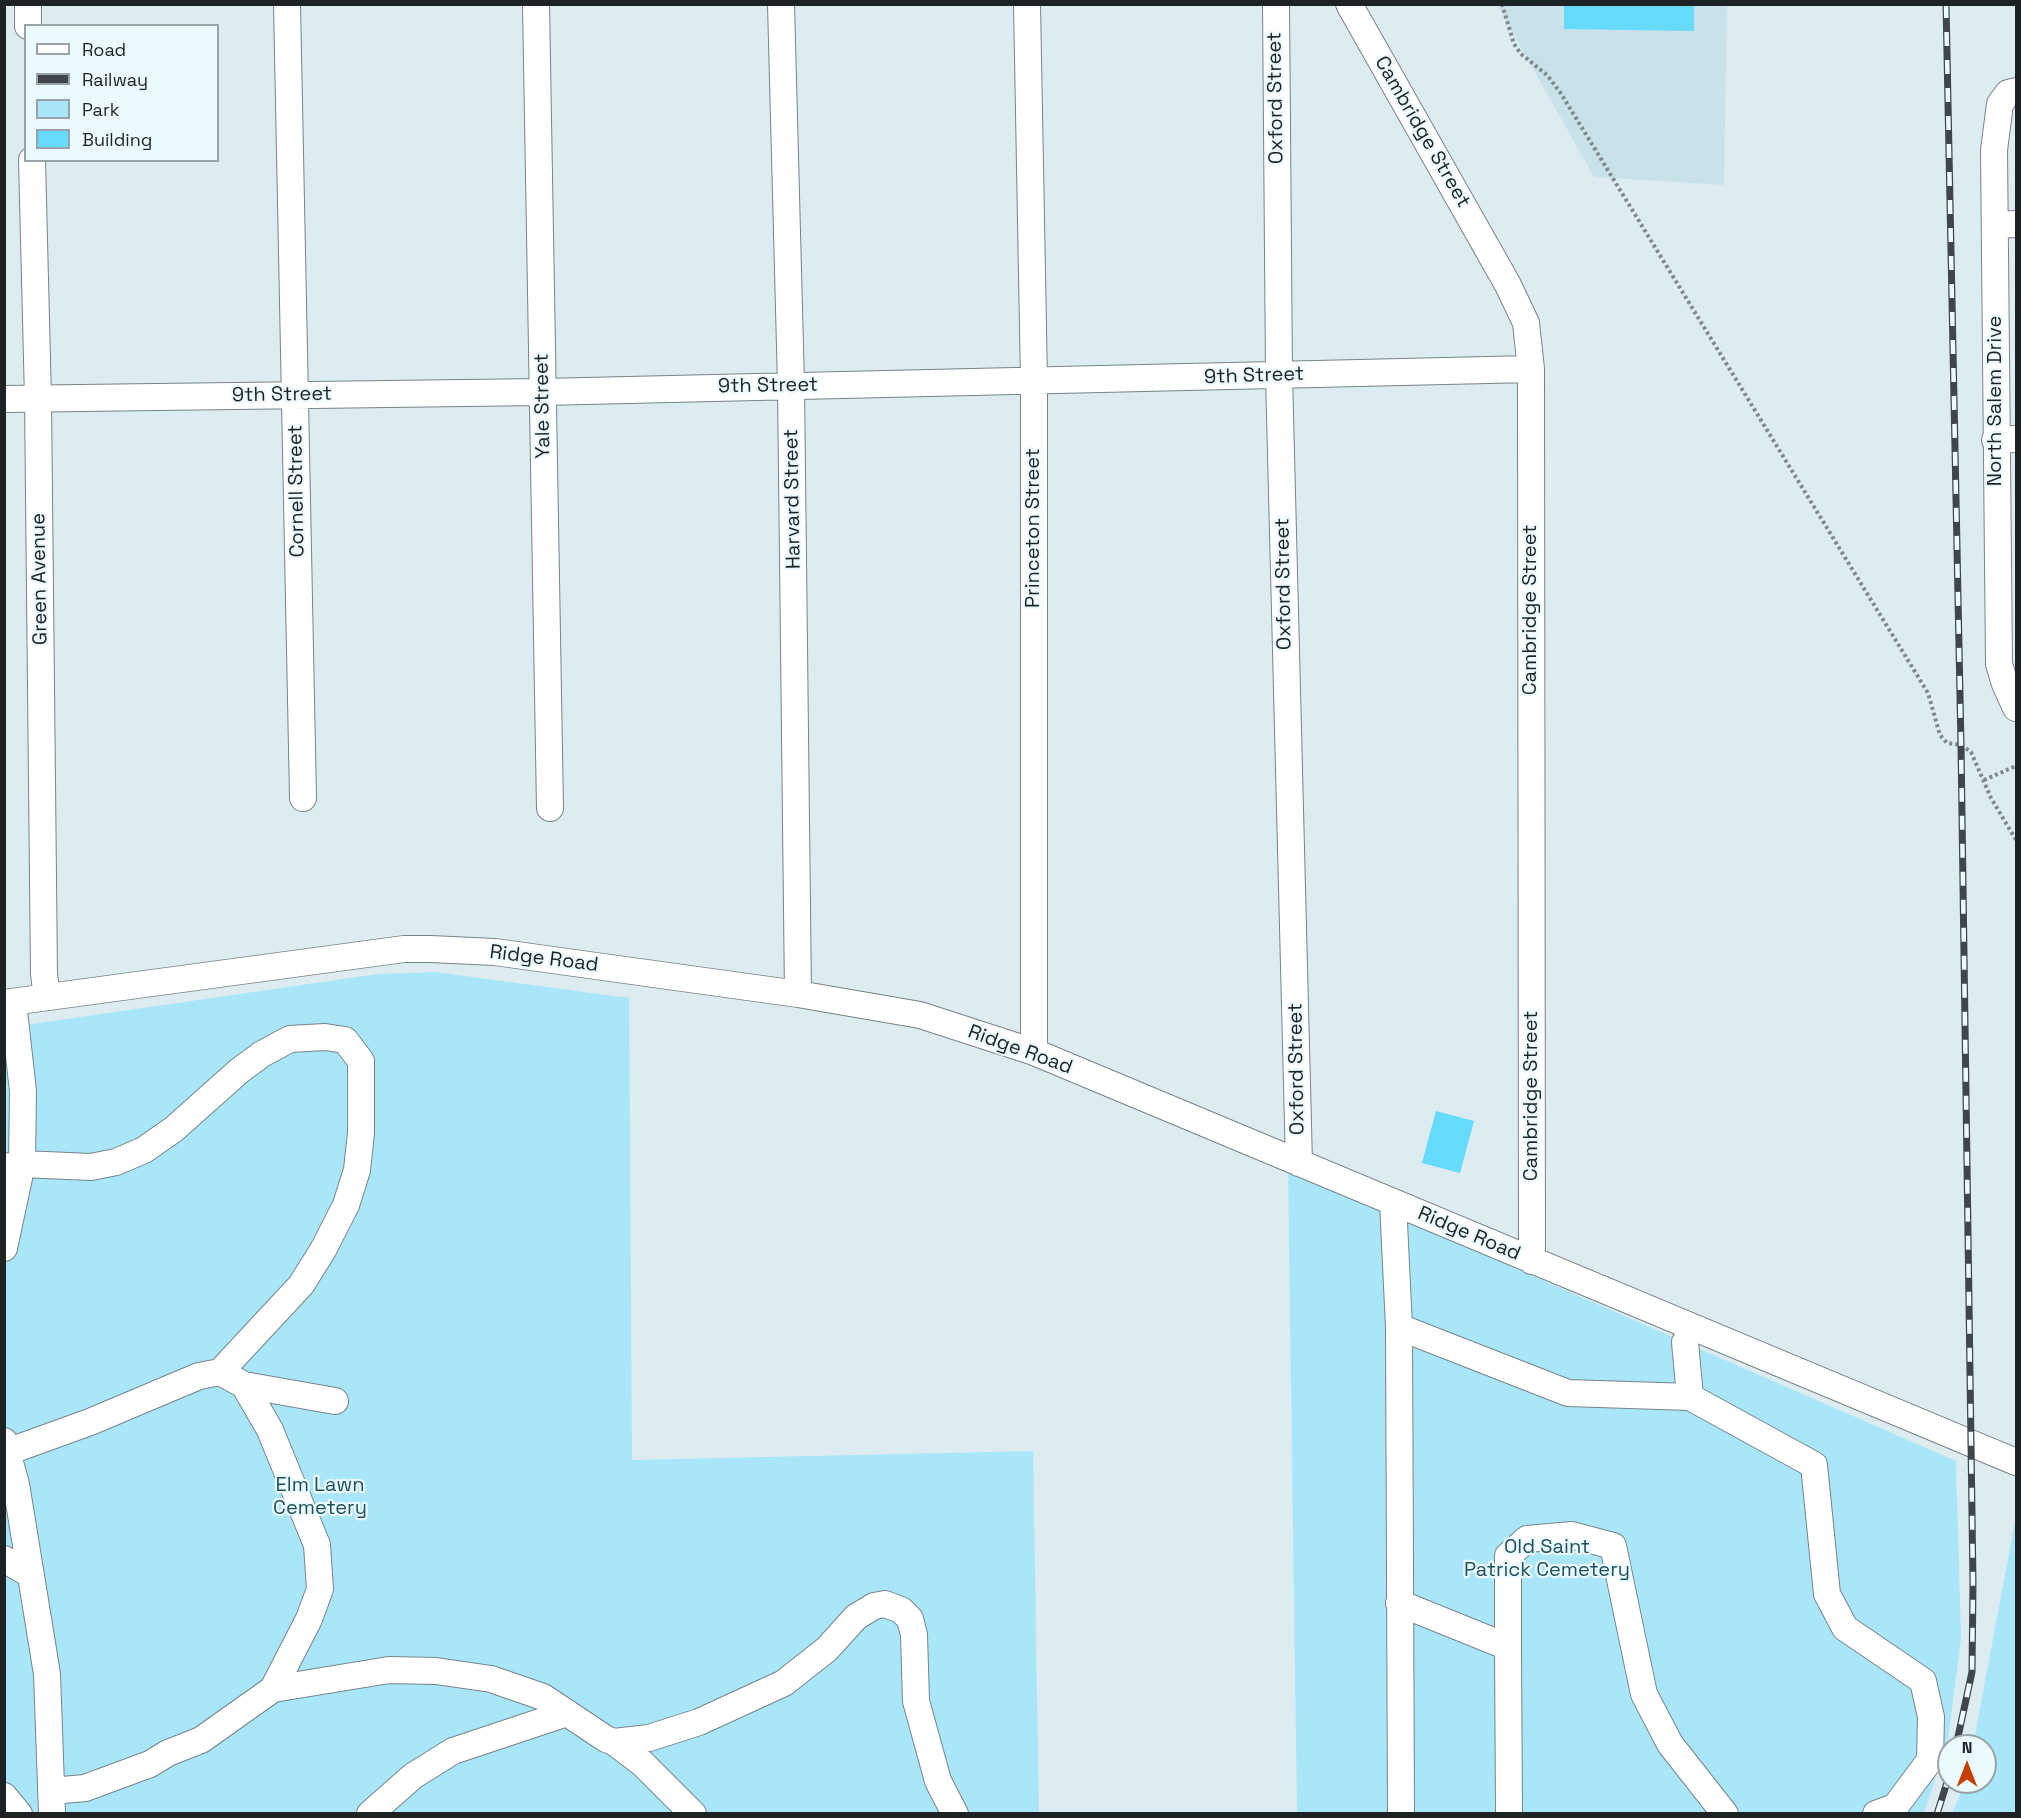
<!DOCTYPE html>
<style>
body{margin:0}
#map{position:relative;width:2021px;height:1818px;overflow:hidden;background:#ddecf1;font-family:"Space Grotesk",sans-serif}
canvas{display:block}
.frame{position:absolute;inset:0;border:6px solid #1d2325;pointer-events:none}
.legend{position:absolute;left:24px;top:24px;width:195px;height:138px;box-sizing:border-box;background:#eafaff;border:2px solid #98a4a8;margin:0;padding:8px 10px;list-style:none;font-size:18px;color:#1d2325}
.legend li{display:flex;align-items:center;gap:12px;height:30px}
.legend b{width:30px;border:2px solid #98a4a8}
.north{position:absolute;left:1937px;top:1734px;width:60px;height:60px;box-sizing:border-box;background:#eafaff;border:2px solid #98a4a8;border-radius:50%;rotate:0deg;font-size:16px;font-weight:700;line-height:24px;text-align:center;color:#1d2325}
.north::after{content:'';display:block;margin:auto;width:21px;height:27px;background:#c53f00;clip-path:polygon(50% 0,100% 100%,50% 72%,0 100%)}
</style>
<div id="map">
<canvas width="2021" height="1818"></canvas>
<div class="frame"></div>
<ul class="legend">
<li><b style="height:8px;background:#fff"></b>Road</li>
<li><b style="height:8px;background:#3e4649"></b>Railway</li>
<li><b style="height:16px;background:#aae6f9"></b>Park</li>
<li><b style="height:16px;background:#66dafb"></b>Building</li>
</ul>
<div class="north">N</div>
</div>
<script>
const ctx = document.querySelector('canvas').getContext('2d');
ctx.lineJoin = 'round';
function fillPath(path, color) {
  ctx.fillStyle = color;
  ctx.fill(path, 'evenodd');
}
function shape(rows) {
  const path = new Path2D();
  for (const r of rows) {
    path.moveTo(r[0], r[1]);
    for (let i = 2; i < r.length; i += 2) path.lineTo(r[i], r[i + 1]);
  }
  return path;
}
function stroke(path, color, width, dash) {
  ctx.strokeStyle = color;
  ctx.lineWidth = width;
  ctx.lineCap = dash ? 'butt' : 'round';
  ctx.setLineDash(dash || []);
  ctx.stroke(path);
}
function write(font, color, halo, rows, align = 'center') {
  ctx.font = font + ' "Space Grotesk",sans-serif';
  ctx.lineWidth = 4.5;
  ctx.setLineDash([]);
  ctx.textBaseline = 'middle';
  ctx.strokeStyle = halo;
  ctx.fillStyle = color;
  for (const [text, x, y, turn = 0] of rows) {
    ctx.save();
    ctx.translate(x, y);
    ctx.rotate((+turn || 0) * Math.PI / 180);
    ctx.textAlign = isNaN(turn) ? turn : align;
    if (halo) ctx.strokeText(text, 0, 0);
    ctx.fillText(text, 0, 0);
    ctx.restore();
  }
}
fillPath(shape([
 [1497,5,1727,5,1724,185,1594,177]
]), '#c9e2e9');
fillPath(shape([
 [435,972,629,998,632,1460,1033,1451,1039,1813,5,1813,4,1028,378,974],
 [1288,1169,1956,1461,1961,1639,1948,1739,1924,1813,1297,1813],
 [2016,1516,2016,1813,1952,1813,1966,1782,1985,1782,1985,1746,1973,1746]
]), '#aae6f9');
fillPath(shape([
 [1564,4,1694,4,1694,31,1564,29],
 [1436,1111,1474,1121,1460,1173,1422,1163]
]), '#66dafb');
const minor = shape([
 [28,4,28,26],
 [287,4,303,798],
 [536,4,550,808],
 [781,4,791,385,798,994],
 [1027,4,1034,382,1034,1052],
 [1276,4,1279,375,1299,1163],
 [1349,4,1508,285,1526,323,1531,369,1532,1261],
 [2016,91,2008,93,2000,104,1994,150,1999,664,2005,684,2016,708],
 [32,160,38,399,44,974,47,997],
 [1995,225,2016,224],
 [4,399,542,392,1531,369],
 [1995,440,2016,439],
 [4,1003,404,949,430,949,495,952,798,994,920,1015,1034,1052,2016,1462],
 [4,1167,22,1164,91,1167,116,1162,144,1150,174,1129,239,1071,262,1054,290,1039,325,1037,345,1040,361,1061,361,1133,357,1170,346,1205,323,1250,301,1285,220,1372],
 [1393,1202,1399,1327,1401,1814],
 [4,1248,22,1164,23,1091,13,1002],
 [1399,1327,1568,1393,1690,1397],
 [1685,1342,1690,1397,1814,1465,1827,1594,1845,1628,1923,1681,1931,1717,1930,1760,1895,1807,1876,1814],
 [244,1385,335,1401],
 [4,1441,16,1484,47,1674,52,1814],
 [7,1452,90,1422,199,1376,220,1372,244,1385,270,1430,317,1545,320,1589,309,1619,273,1689],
 [4,1559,31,1575],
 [1399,1603,1508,1647,1509,1814],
 [1508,1647,1508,1556,1527,1539,1572,1535,1613,1546,1644,1694,1670,1744,1725,1814],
 [614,1742,642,1763,693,1814],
 [51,1791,85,1788,150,1764,168,1753,201,1740,273,1689,389,1670,436,1671,491,1679,543,1697,606,1739,614,1742,649,1738,699,1722,784,1683,827,1649,856,1617,874,1606,885,1604,901,1610,910,1619,914,1635,916,1701,938,1781,955,1814],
 [4,1796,19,1814],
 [370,1814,413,1776,453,1751,567,1713]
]);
stroke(minor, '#768489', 28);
stroke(shape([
 [1502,4,1514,44,1521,54,1547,75,1560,92,1928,693,1940,735,1947,743,1961,745,1971,752,1991,798,2016,840],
 [1984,780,2016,766]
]), '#7f898d', 4, [3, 3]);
stroke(minor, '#fff', 26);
const rail = shape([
 [1946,4,1961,745,1973,1583,1972,1672,1956,1746],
 [1937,1814,1949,1776]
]);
stroke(rail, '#3e4649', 7);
stroke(rail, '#eafaff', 4.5, [14]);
write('20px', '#1d2325', '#eafaff', [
 ["Oxford Street",1276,98,-91],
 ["Cambridge Street",1422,132,60],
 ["9th Street",1254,376,-2],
 ["9th Street",768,386,-1],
 ["9th Street",282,395,-1],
 ["North Salem Drive",1996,401,-90],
 ["Yale Street",543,406,-91],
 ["Cornell Street",297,491,-91],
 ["Harvard Street",793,499,-91],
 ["Princeton Street",1034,528,-90],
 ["Green Avenue",40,579,-91],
 ["Oxford Street",1284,584,-91],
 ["Cambridge Street",1531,610,-90],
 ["Ridge Road",544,959,7],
 ["Ridge Road",1020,1050,20],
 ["Oxford Street",1297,1069,-91],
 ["Cambridge Street",1532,1096,-90],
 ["Ridge Road",1469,1234,23]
]);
write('20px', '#1e505e', '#eafaff', [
 ["Elm Lawn",320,1486],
 ["Cemetery",320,1509],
 ["Old Saint",1547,1548],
 ["Patrick Cemetery",1547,1571]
]);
</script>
